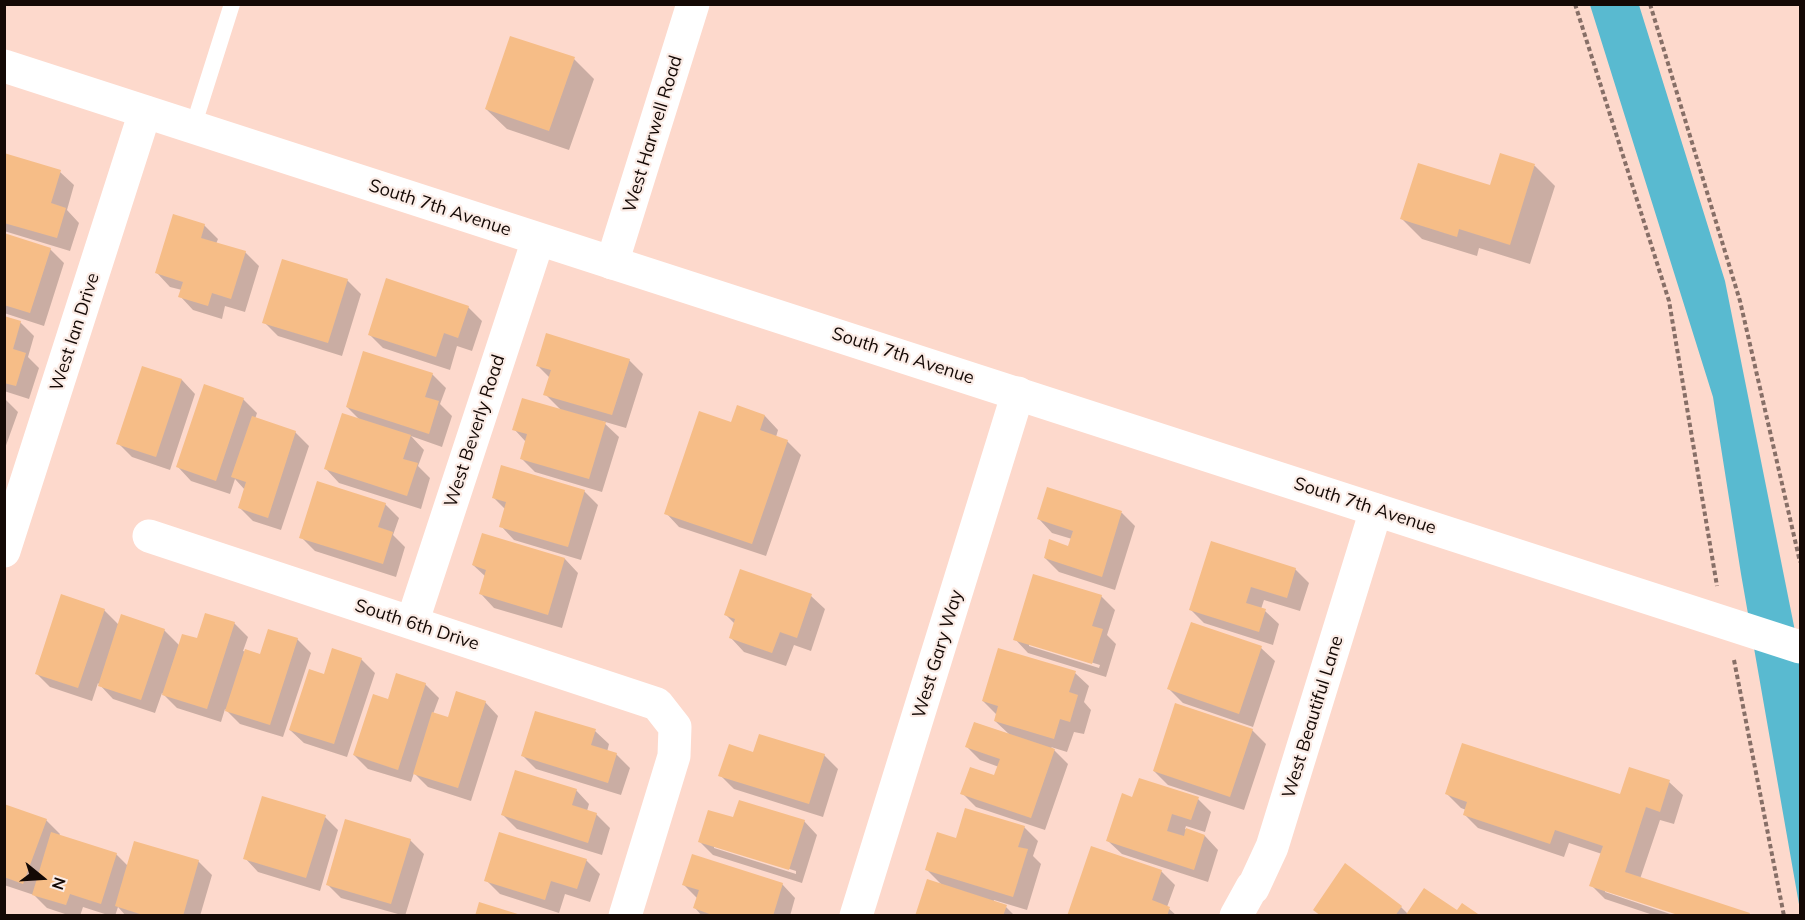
<!DOCTYPE html>
<style>
body{margin:0}
#map{position:relative;width:1805px;height:920px;overflow:hidden;background:#fdd9cc;font-family:Mulish,sans-serif}
canvas{display:block}
.frame{position:absolute;inset:0;border:6px solid #140905;pointer-events:none}
.north{position:absolute;left:12px;top:848px;width:60px;height:60px;-webkit-text-stroke:4px #fbece6;paint-order:stroke;rotate:108deg;font-size:16px;font-weight:700;line-height:24px;text-align:center;color:#140905}
.north::after{content:'';display:block;margin:auto;width:21px;height:27px;background:#140905;clip-path:polygon(50% 0,100% 100%,50% 72%,0 100%)}
</style>
<div id="map">
<canvas width="1805" height="920"></canvas>
<div class="frame"></div>
<div class="north">N</div>
</div>
<script>
const ctx = document.querySelector('canvas').getContext('2d');
ctx.lineJoin = 'round';
function fillPath(path, color) {
  ctx.fillStyle = color;
  ctx.fill(path, 'evenodd');
}
function shape(rows) {
  const path = new Path2D();
  for (const r of rows) {
    path.moveTo(r[0], r[1]);
    for (let i = 2; i < r.length; i += 2) path.lineTo(r[i], r[i + 1]);
  }
  return path;
}
function stroke(path, color, width, dash) {
  ctx.strokeStyle = color;
  ctx.lineWidth = width;
  ctx.lineCap = dash ? 'butt' : 'round';
  ctx.setLineDash(dash || []);
  ctx.stroke(path);
}
function write(font, color, halo, rows, align = 'center') {
  ctx.font = font + ' Mulish,sans-serif';
  ctx.lineWidth = 4.5;
  ctx.setLineDash([]);
  ctx.textBaseline = 'middle';
  ctx.strokeStyle = halo;
  ctx.fillStyle = color;
  for (const [text, x, y, turn = 0] of rows) {
    ctx.save();
    ctx.translate(x, y);
    ctx.rotate((+turn || 0) * Math.PI / 180);
    ctx.textAlign = isNaN(turn) ? turn : align;
    if (halo) ctx.strokeText(text, 0, 0);
    ctx.fillText(text, 0, 0);
    ctx.restore();
  }
}
fillPath(shape([
 [1590,5,1639,5,1725,281,1800,656,1800,910,1741,574,1713,397]
]), '#59bad0');
fillPath(shape([
 [574,59,594,79,569,150,507,129,486,109],
 [4,155,60,172,74,185,67,210,79,223,70,251,4,231],
 [1501,155,1535,166,1555,186,1530,264,1479,248,1477,256,1422,239,1402,219,1491,187],
 [204,225,218,239,216,244,245,252,259,266,245,312,225,306,222,319,193,310,180,296,182,290,170,287,157,273],
 [4,235,50,249,64,263,44,326,4,313],
 [347,280,361,294,342,356,278,336,264,322],
 [468,307,482,321,472,351,457,346,450,370,383,348,369,334],
 [4,317,20,322,34,336,28,357,39,368,29,399,4,391],
 [629,360,643,374,626,428,602,421,619,437,602,492,535,472,521,458,526,442,514,429,562,411,545,394,550,378,538,366],
 [143,368,182,380,195,394,170,470,132,457,118,443],
 [432,374,446,388,440,404,452,416,442,447,411,436,424,450,418,466,430,478,421,509,339,483,326,469,361,421,347,407],
 [4,398,18,412,4,451],
 [243,399,257,413,255,419,295,432,309,446,281,530,253,521,240,508,245,490,235,479,230,494,191,481,178,467],
 [738,407,765,416,778,430,776,437,787,441,801,455,766,556,679,527,666,513,732,424],
 [1048,489,1122,513,1135,526,1115,590,1059,572,1045,558,1069,547,1072,539,1052,533,1039,519],
 [584,491,598,505,581,560,514,540,501,526,506,510,493,497],
 [385,504,399,518,393,535,405,547,396,577,315,551,301,537],
 [483,535,565,559,578,573,562,628,494,608,481,594,486,577,473,565],
 [1295,569,1309,583,1300,611,1264,600,1261,609,1265,611,1279,624,1273,645,1204,623,1190,609],
 [811,596,825,609,811,651,794,645,786,666,744,652,731,638,735,624,726,615],
 [1101,596,1115,610,1107,635,1116,644,1106,677,1028,653,1015,639],
 [1029,643,1100,665,1099,668,1029,646],
 [104,610,119,625,164,630,179,645,198,640,234,623,248,637,243,651,261,656,297,639,311,653,283,737,240,724,225,709,221,722,177,708,162,693,155,713,113,699,98,683,92,701,50,687,37,674],
 [1261,648,1275,661,1253,727,1183,703,1169,689],
 [361,659,375,673,347,757,304,743,290,730,325,676],
 [1075,673,1089,686,1084,702,1091,710,1084,734,1074,732,1067,752,1051,747,1068,764,1045,830,976,807,962,793,995,777,999,767,980,760,967,747,1010,735,995,721,997,715,983,701],
 [425,684,439,698,433,714,449,719,485,702,498,716,471,801,428,787,414,773,411,782,368,769,354,755,389,701],
 [1252,730,1266,744,1244,810,1168,785,1154,771],
 [595,731,609,744,607,752,616,754,630,768,621,795,536,769,522,755],
 [754,754,824,755,838,769,823,817,734,789,720,775],
 [1669,782,1683,795,1674,824,1660,820,1640,879,1750,916,1686,916,1605,889,1605,892,1676,916,1656,916,1605,899,1591,885,1602,854,1569,843,1564,857,1478,828,1465,815,1466,810,1461,808,1447,794,1621,796],
 [576,790,589,804,587,811,596,814,610,828,602,855,517,829,503,815],
 [1133,799,1198,799,1211,812,1205,832,1186,826,1185,829,1205,836,1218,850,1208,882,1122,854,1108,841],
 [4,805,46,820,60,834,59,836,116,854,128,866,198,861,212,875,200,916,126,916,118,907,115,916,111,916,83,907,80,916,71,916,47,908,34,895,4,885],
 [325,817,338,830,320,891,258,872,245,858],
 [804,821,817,835,802,883,713,855,700,842],
 [714,845,796,871,796,874,714,848],
 [1024,827,1038,841,1033,856,1041,864,1027,910,994,900,993,903,1006,907,1015,916,916,916,944,887,927,870],
 [410,840,424,854,405,916,341,898,327,884],
 [586,860,600,874,590,902,565,894,559,913,500,894,486,880],
 [1161,871,1175,885,1167,907,1177,916,1069,916],
 [782,884,795,898,790,916,702,916,695,908,698,899,684,885],
 [1401,907,1408,914,1458,912,1478,916,1321,916]
]), '#0003');
fillPath(shape([
 [510,36,575,57,549,131,485,109],
 [4,153,61,170,51,203,66,208,57,238,4,223],
 [1500,153,1535,164,1510,245,1459,229,1457,237,1400,219,1418,163,1490,185],
 [173,214,205,224,201,238,246,251,231,299,212,293,208,306,178,297,183,282,155,273],
 [4,233,51,248,30,313,4,305],
 [282,259,348,279,328,343,262,323],
 [386,278,469,306,458,338,444,333,436,357,368,335],
 [4,316,21,321,13,349,26,353,16,386,4,383],
 [546,333,630,359,612,415,543,395,551,370,536,366],
 [363,351,433,373,425,397,439,401,429,434,346,407],
 [142,366,182,379,156,457,116,444],
 [204,384,244,398,216,481,176,467],
 [522,398,606,422,589,479,520,459,527,434,512,430],
 [737,405,765,415,760,430,788,440,752,544,664,514,699,411,731,422],
 [342,413,411,435,403,459,418,463,407,496,324,469],
 [252,416,296,431,268,518,238,508,246,482,231,477],
 [501,465,585,490,568,547,499,527,506,502,492,498],
 [317,481,386,503,378,527,393,532,383,564,299,538],
 [1047,487,1122,511,1102,577,1044,558,1049,539,1068,546,1073,531,1037,519],
 [482,533,565,558,548,615,479,594,486,570,472,565],
 [1211,541,1296,568,1287,598,1251,587,1246,603,1266,609,1259,632,1189,610],
 [740,569,812,594,797,638,780,632,772,653,729,638,735,619,724,615],
 [1033,574,1102,595,1092,626,1103,629,1092,664,1013,640],
 [61,594,105,609,78,688,35,674],
 [205,613,235,622,207,709,162,695,182,634,197,638],
 [121,614,165,629,141,700,98,686],
 [1191,622,1262,646,1239,714,1167,689],
 [268,629,298,638,270,725,225,711,245,649,260,654],
 [332,648,362,658,334,744,289,730,309,669,324,674],
 [998,648,1076,671,1069,692,1078,695,1070,722,1060,719,1054,739,994,721,998,706,982,701],
 [396,673,426,683,398,770,353,755,373,694,388,699],
 [456,691,486,701,458,788,413,774,432,712,448,717],
 [1175,703,1253,729,1230,797,1153,771],
 [535,711,596,729,591,745,617,753,608,783,521,756],
 [974,722,1055,749,1031,818,960,794,970,767,994,775,1000,759,965,747],
 [759,734,825,754,809,804,718,776,729,744,753,752],
 [1462,743,1620,794,1629,767,1670,780,1660,812,1646,807,1625,872,1750,913,1749,916,1681,916,1589,886,1603,846,1555,830,1550,844,1463,815,1467,802,1445,794],
 [515,770,577,789,572,805,597,813,588,843,501,815],
 [1139,778,1199,797,1191,820,1172,814,1167,831,1184,836,1186,828,1205,835,1194,870,1106,841,1122,793,1132,797],
 [262,796,326,815,306,878,243,859],
 [739,800,805,820,789,870,698,842,708,810,733,817],
 [4,804,47,819,23,884,4,877],
 [965,808,1025,826,1018,847,1028,849,1013,897,925,870,937,832,956,838],
 [345,819,411,839,391,904,326,885],
 [51,832,117,853,101,904,70,894,66,905,32,895],
 [499,832,587,859,577,889,551,881,545,900,484,881],
 [134,841,199,860,183,916,146,916,115,906],
 [1091,846,1162,870,1152,900,1170,907,1167,916,1067,916],
 [692,854,783,883,773,916,715,916,693,908,699,890,682,885],
 [1345,863,1402,906,1395,916,1321,916,1313,910],
 [927,879,1007,905,1003,916,915,916],
 [1424,888,1457,910,1462,903,1481,916,1405,916],
 [479,902,521,915,521,916,475,916]
]), '#f6bd87');
stroke(shape([
 [1575,4,1669,301,1717,586],
 [1650,4,1740,301,1800,562],
 [1734,660,1784,916]
]), '#876f67', 4, [4.5, 3]);
stroke(shape([
 [193,127,232,4]
]), '#fff', 16);
stroke(shape([
 [612,263,693,4],
 [149,536,657,704,675,727,674,756,625,916],
 [4,551,145,112],
 [412,623,538,240],
 [856,916,1018,393],
 [1236,916,1252,887,1253,888,1272,847,1376,510]
]), '#fff', 33);
stroke(shape([
 [4,66,1800,647]
]), '#fff', 33);
write('18px', '#140905', '#fbece6', [
 ["West Harwell Road",653,134,-73],
 ["South 7th Avenue",440,208,18],
 ["West Ian Drive",75,332,-72],
 ["South 7th Avenue",903,356,18],
 ["West Beverly Road",475,431,-72],
 ["South 7th Avenue",1365,506,18],
 ["South 6th Drive",417,625,18],
 ["West Gary Way",938,654,-73],
 ["West Beautiful Lane",1313,717,-73]
]);
</script>
